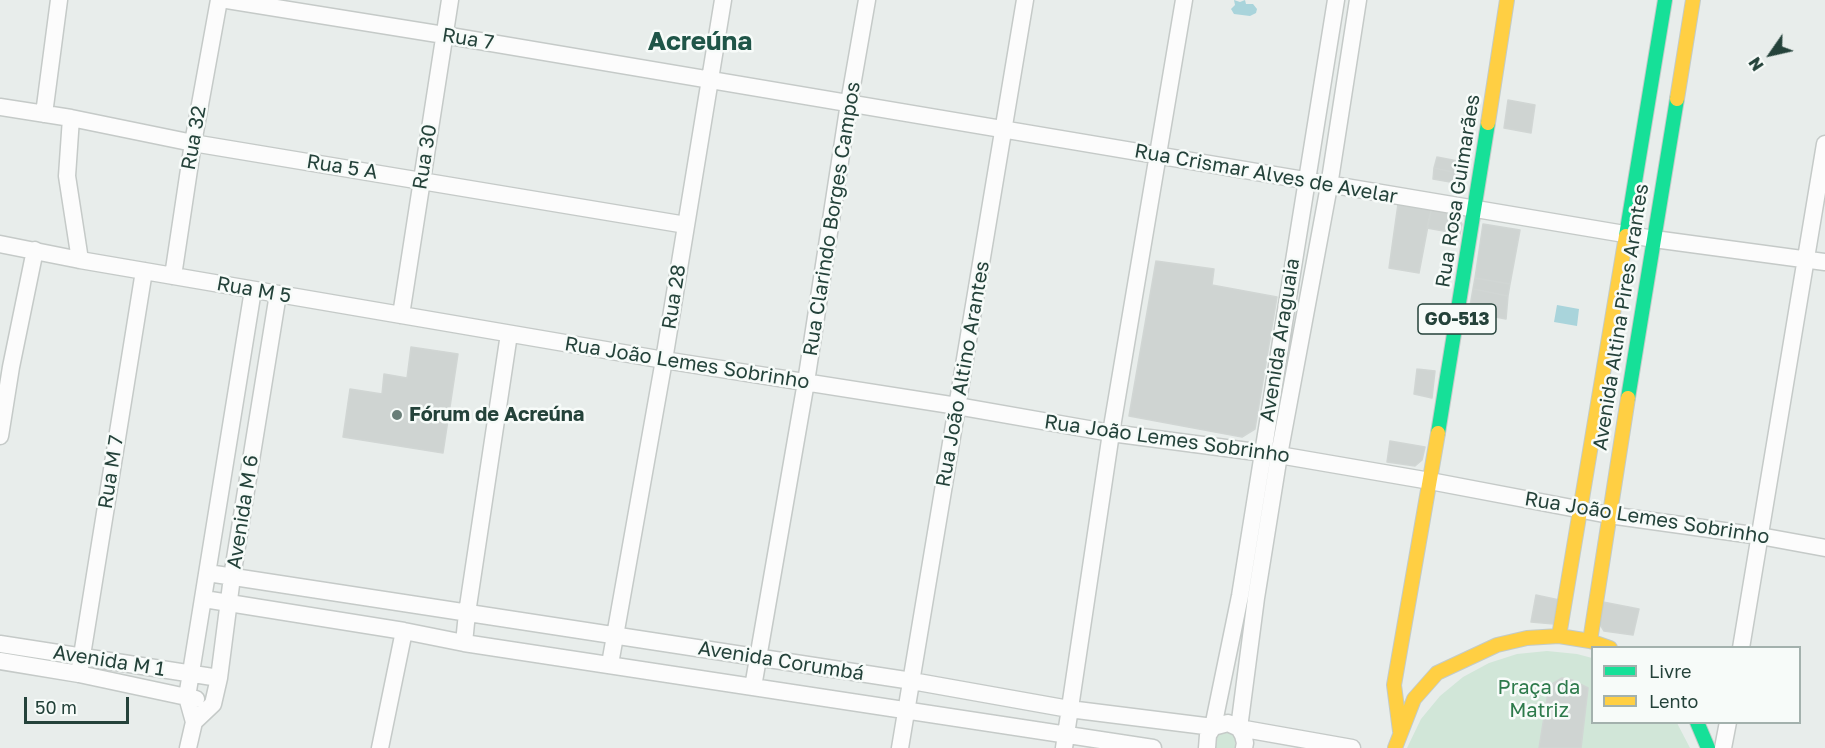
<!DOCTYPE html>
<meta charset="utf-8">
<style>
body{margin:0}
#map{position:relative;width:1825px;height:748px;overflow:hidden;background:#e8edeb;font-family:"Golos Text",sans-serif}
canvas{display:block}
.legend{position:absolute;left:1591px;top:646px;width:210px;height:78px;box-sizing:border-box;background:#f7fbf9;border:2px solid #a3b1ad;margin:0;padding:8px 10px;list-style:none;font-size:18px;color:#24423a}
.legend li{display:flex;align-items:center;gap:12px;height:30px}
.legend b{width:30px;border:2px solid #a3b1ad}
.north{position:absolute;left:1741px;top:24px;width:60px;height:60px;-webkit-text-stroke:4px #f7fbf9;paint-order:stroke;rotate:236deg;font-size:16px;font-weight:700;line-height:24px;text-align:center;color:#24423a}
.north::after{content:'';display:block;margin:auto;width:21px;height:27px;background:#24423a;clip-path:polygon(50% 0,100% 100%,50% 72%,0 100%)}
.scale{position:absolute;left:24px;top:697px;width:105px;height:27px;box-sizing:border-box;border:3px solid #24423a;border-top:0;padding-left:8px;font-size:18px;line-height:21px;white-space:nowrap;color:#24423a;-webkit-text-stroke:4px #f7fbf9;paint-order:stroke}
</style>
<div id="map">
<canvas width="1825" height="748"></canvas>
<ul class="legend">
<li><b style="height:8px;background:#16e098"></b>Livre</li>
<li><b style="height:8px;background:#ffcf43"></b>Lento</li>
</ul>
<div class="north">N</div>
<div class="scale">50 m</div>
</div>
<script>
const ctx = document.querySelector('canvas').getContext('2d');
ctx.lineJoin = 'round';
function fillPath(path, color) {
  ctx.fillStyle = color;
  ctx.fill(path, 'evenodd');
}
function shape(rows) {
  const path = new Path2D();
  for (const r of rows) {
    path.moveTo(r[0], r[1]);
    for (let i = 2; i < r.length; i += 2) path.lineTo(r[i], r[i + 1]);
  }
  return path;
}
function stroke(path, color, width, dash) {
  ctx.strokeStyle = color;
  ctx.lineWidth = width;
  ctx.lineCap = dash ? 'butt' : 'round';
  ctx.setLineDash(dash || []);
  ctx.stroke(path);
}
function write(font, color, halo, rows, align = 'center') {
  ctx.font = font + ' "Golos Text",sans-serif';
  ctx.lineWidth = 5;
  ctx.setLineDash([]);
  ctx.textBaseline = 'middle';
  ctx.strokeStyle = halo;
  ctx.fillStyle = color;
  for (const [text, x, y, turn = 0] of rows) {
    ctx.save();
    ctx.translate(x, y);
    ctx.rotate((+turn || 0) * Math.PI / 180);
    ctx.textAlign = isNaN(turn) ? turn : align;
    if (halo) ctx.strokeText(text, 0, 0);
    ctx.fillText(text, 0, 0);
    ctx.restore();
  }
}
fillPath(shape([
 [1547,651,1577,654,1592,658,1592,722,1677,723,1690,748,1407,748,1421,719,1440,696,1463,677,1489,663,1517,654],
 [1221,730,1231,732,1235,739,1235,748,1213,748,1214,738]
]), '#d1e6d8');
fillPath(shape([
 [1234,0,1240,2,1245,0,1246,4,1253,4,1257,9,1256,13,1250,16,1234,14,1231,9,1235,5],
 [1557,305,1579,309,1577,326,1554,322]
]), '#a9d4db');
const building = shape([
 [1508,100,1535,105,1531,133,1504,128,1508,100],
 [1437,157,1468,163,1466,175,1434,168,1437,157],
 [1434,168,1466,175,1456,183,1433,179,1434,168],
 [1398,204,1431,210,1419,273,1389,268,1398,204],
 [1431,210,1454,213,1462,224,1460,234,1427,228,1431,210],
 [1483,224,1520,230,1510,284,1475,278,1483,224],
 [1156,261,1214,269,1212,285,1277,297,1255,429,1242,437,1129,416,1156,261],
 [1475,278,1510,284,1508,296,1473,289,1475,278],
 [1473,289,1508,296,1506,319,1469,312,1473,289],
 [411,347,458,354,443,453,343,437,350,389,382,394,384,374,407,378,411,347],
 [1417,369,1435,371,1432,398,1414,394,1417,369],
 [1390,441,1425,447,1422,460,1415,466,1387,462,1390,441],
 [1536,595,1564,601,1554,624,1531,622,1536,595],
 [1603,602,1639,609,1633,635,1604,631,1598,621,1603,602],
 [1562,678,1572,680,1588,688,1581,748,1539,748,1549,686,1562,678]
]);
fillPath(building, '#cfd4d2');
stroke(building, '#d1d6d4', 1.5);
const street = shape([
 [227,0,444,35,1654,239,1825,262],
 [0,107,71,118,193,143,686,225],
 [44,114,59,0],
 [71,118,67,176,80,260],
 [0,244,80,260,664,360,957,406,1111,433,1279,455,1430,481,1609,515,1760,536,1825,548],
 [173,276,193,143,219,0],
 [401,315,450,0],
 [0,436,11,367,35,250],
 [208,573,912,681,1069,709,1213,727,1228,723,1239,728,1352,748],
 [204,599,404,631,464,643,1153,748],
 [464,643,467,613,509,334],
 [0,644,219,678],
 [1741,648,1825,144],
 [0,661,79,674,196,699],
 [610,664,664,360,723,0],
 [79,674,144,271],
 [753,687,806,382,849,103,867,0],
 [194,722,213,704,219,678,232,577,278,294],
 [188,748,194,722,187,697,253,290],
 [380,748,404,631],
 [900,748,1025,0],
 [1064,748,1111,433,1184,0],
 [1207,748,1208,735,1213,727,1240,596,1336,0],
 [1244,748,1245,743,1243,735,1239,728,1256,598,1279,455,1329,186,1358,0],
 [1723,748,1728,722]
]);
const fast = shape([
 [1626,236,1665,0],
 [1628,398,1677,99],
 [1438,433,1488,123],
 [1697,722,1708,748]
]);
const slow = shape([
 [1677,99,1693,0],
 [1488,123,1507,0],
 [1559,636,1626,236],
 [1590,641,1628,398],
 [1400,731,1394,685,1438,433],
 [1395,748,1414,699,1437,673,1497,645,1527,638,1559,636,1590,641,1610,648]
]);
stroke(street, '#c5cac8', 19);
stroke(fast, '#c3cbc8', 16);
stroke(slow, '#c3cbc8', 16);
stroke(street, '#fcfcfc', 16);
stroke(fast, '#16e098', 14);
stroke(slow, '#ffcf43', 14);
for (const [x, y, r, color] of [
 [397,415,6,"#697e78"]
]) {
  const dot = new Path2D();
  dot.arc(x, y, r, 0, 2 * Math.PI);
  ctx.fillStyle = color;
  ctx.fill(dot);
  stroke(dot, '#f7fbf9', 2);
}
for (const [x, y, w] of [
 [1457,319,78]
]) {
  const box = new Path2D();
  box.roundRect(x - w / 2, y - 15, w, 30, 4.5);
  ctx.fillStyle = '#f7fbf9';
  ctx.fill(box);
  stroke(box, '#24423a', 1.5);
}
write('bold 18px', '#24423a', null, [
 ["GO-513",1457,319]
]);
write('20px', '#24423a', '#f7fbf9', [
 ["Rua 7",468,39,9],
 ["Rua 32",194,138,-80],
 ["Rua 30",425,157,-81],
 ["Rua 5 A",342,167,9],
 ["Rua Crismar Alves de Avelar",1266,174,10],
 ["Rua Rosa Guimarães",1458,191,-81],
 ["Rua Clarindo Borges Campos",832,219,-81],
 ["Rua M 5",254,290,10],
 ["Rua 28",674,297,-81],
 ["Avenida Altina Pires Arantes",1621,317,-81],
 ["Avenida Araguaia",1280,340,-81],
 ["Rua João Lemes Sobrinho",687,363,9],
 ["Rua João Altino Arantes",963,374,-80],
 ["Rua João Lemes Sobrinho",1167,439,8],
 ["Rua M 7",111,472,-81],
 ["Avenida M 6",243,512,-81],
 ["Rua João Lemes Sobrinho",1647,518,9],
 ["Avenida M 1",109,661,9],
 ["Avenida Corumbá",781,661,9]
]);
write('bold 20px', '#24423a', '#f7fbf9', [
 ["Fórum de Acreúna",409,415]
], 'left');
write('20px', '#2d7a4b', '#f7fbf9', [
 ["Praça da",1539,688],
 ["Matriz",1539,711]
]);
write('bold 26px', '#1f5548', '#f7fbf9', [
 ["Acreúna",700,42]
]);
</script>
